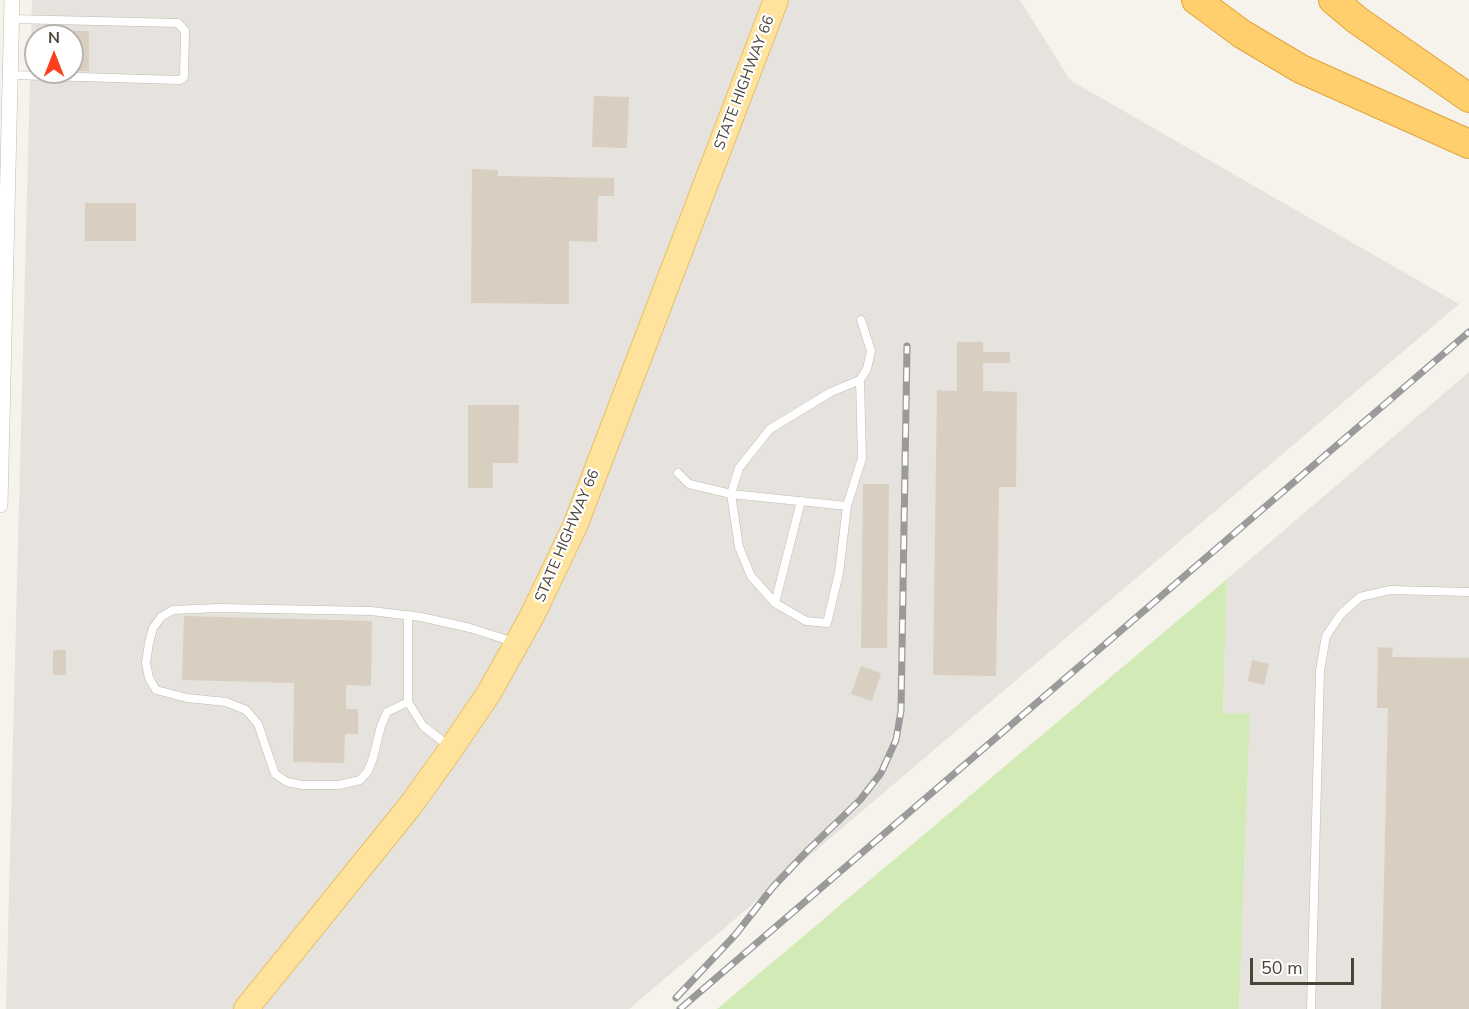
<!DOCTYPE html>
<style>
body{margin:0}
#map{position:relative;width:1469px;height:1009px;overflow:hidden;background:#f6f3ec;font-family:"Nunito Sans",sans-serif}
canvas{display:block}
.north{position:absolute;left:24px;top:24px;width:60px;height:60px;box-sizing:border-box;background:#fff;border:2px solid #b7b4b0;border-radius:50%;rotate:0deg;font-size:16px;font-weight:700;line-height:24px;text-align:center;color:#4b4439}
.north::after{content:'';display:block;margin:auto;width:21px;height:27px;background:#fc3f1d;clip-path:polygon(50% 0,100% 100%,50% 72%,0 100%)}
.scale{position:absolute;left:1250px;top:958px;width:104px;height:27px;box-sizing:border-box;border:3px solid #4b4439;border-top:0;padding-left:8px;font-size:18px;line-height:21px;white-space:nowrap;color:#4b4439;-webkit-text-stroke:4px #fff;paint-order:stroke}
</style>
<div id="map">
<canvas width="1469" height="1009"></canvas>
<div class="north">N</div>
<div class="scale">50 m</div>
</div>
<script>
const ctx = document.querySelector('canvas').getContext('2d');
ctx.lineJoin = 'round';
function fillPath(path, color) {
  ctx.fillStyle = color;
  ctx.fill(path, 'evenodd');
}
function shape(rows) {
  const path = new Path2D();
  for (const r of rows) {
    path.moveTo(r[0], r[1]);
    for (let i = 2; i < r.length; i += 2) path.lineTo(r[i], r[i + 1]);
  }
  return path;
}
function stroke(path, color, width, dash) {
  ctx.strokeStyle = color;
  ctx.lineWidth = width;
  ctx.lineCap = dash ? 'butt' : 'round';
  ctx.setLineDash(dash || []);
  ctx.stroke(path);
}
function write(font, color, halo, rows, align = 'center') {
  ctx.font = font + ' "Nunito Sans",sans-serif';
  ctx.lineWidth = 4.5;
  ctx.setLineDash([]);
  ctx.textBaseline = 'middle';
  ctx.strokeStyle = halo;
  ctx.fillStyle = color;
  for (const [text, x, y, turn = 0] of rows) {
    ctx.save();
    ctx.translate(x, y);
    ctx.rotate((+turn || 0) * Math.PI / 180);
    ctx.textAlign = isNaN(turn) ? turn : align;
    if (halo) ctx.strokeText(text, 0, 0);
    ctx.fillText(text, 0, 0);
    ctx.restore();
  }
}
fillPath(shape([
 [32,0,1020,0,1070,80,1459,304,629,1009,6,1009],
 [36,36,72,36,72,72,36,72],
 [1469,372,1469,1009,1239,1009,1250,714,1223,714,1227,579]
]), '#e6e2dd');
fillPath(shape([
 [1227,579,1223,713,1250,714,1239,1009,717,1009]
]), '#d2eab5');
fillPath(shape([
 [72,31,89,31,89,71,72,71],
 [594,96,629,97,627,148,592,147],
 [472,169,498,170,498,176,614,178,614,196,598,196,597,242,569,241,569,304,471,303],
 [85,203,136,203,136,241,85,241],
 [957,342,983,342,983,352,1010,352,1010,363,983,363,983,391,1017,392,1016,487,999,487,996,676,933,675,937,390,957,391],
 [468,405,519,405,518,463,493,463,493,488,468,488],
 [863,484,889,484,887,648,861,648],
 [184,616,372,621,371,686,346,685,346,709,358,709,358,734,345,734,344,763,293,762,294,683,182,680],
 [1378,647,1393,648,1392,657,1469,658,1469,1009,1381,1009,1388,708,1377,708],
 [53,650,66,650,66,675,53,675],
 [1252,660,1269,664,1264,685,1248,681],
 [861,666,881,673,872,701,851,694]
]), '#d8cfc1');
const lane = shape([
 [11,75,180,80,184,77,185,31,178,23,12,19],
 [678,473,689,484,731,494,847,506,839,573,827,623,806,621,775,603,751,576,739,547,731,494,739,468,770,429,831,392,860,380,867,369,871,351,861,320],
 [847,506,862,458,860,380],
 [775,603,801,501],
 [408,615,408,702,423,726,449,746],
 [408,702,387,712,381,726,373,758,368,771,360,780,339,785,302,785,287,782,275,774,258,724,246,710,226,702,187,698,156,690,149,678,146,663,149,643,153,628,161,617,173,610,218,608,371,611,421,617,470,628,514,642],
 [1311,1009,1320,671,1326,636,1341,614,1360,597,1390,590,1469,592]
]);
const street = shape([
 [0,505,12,0]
]);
const primary = shape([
 [246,1009,410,806,444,759,489,693,532,616,575,526,776,0]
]);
const highway = shape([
 [1196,0,1242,34,1301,69,1469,144],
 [1333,0,1357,20,1469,98]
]);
stroke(lane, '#c2bbae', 9);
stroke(street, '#c2bbae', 16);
stroke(primary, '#e6c16a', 26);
stroke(highway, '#e0a43c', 30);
stroke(lane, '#fff', 8);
stroke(street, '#fff', 15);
stroke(primary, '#ffe39c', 24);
stroke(highway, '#ffcf6e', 28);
const rail = shape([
 [676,998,736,934,773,887,808,850,860,800,881,773,896,740,901,711,907,346],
 [680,1009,1469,332]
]);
stroke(rail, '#9a9a9a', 7);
stroke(rail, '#fff', 4.5, [14]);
write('15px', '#4b4439', '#fff', [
 ["STATE HIGHWAY 66",745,83,-69],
 ["STATE HIGHWAY 66",568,536,-67]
]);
</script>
